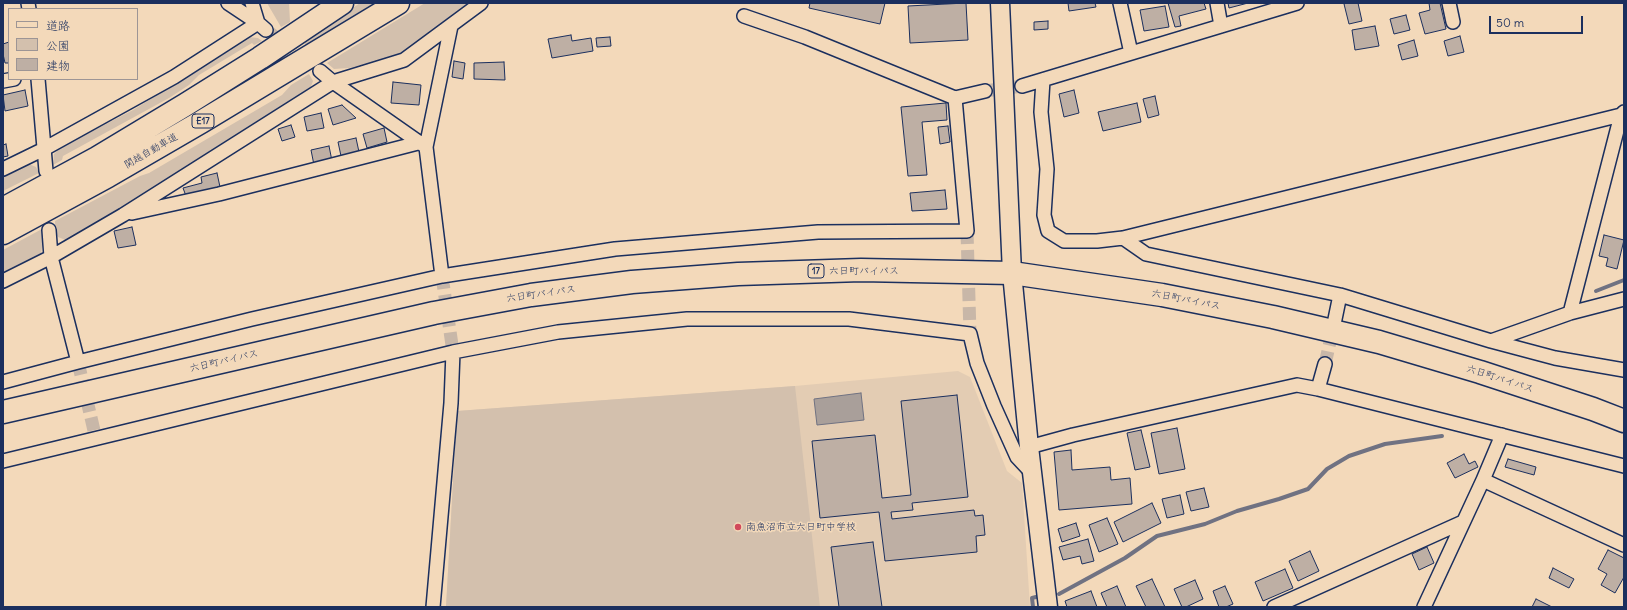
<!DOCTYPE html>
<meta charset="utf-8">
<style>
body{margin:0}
#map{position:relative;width:1627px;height:610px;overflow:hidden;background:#f3d9ba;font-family:Delius,"Klee One",sans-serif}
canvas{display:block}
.frame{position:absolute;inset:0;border:4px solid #1b2f5e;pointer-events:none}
.legend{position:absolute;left:8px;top:8px;width:130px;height:72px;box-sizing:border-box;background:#f3d9ba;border:1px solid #9d9595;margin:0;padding:5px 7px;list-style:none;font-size:12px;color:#1b2f5e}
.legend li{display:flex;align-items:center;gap:8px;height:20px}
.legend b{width:20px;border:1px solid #9d9595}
.scale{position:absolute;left:1489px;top:16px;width:94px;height:18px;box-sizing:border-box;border:2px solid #1b2f5e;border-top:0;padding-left:5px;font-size:12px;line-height:14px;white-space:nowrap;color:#1b2f5e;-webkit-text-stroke:3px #f3d9ba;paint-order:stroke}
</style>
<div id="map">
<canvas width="1627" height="610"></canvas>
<div class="frame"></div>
<ul class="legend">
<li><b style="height:5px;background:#f3d9ba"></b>道路</li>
<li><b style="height:11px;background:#d3c0ad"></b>公園</li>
<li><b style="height:11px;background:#beafa4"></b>建物</li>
</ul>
<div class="scale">50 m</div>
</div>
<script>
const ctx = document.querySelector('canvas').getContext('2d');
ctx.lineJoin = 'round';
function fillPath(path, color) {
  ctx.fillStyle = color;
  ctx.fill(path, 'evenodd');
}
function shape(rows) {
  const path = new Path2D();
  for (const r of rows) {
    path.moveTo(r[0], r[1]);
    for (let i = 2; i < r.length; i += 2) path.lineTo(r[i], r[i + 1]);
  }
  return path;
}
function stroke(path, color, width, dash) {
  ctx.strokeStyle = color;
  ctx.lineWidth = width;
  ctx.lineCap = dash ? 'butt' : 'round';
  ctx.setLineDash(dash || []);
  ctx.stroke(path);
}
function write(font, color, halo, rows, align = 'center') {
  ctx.font = font + ' Delius,"Klee One",sans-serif';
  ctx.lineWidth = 3;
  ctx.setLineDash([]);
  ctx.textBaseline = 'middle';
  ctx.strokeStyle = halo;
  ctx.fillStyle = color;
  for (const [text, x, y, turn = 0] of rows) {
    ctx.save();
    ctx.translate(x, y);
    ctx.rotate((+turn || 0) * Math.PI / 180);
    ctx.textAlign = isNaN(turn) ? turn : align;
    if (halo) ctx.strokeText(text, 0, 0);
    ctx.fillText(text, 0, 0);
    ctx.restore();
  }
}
fillPath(shape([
 [958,371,970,377,1007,471,1022,483,1030,607,446,607,457,411,795,386]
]), '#e3ccb3');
fillPath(shape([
 [267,3,289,3,290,22,281,27],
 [360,3,376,3,308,46,303,42],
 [425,3,470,3,403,55,349,68,334,69,327,63],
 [248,37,258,38,262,41,254,45,252,43,199,75,189,85,169,98,63,156,62,160,53,165,54,154,60,148,133,110,177,83],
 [309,74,313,81,309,92,282,106,136,200,68,241,58,237,55,232,55,221,140,176,149,173,282,95,291,85],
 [29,164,36,167,39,173,3,191,3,177],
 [42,229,43,242,41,254,37,259,3,278,3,250],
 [795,386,820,607,446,607,457,411]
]), '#d3c0ad');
const water = shape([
 [861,393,864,420,817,425,814,399,861,393]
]);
fillPath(water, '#a99f9a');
stroke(water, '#707282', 1);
stroke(shape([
 [1596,291,1624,280],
 [1059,594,1125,558,1157,536,1205,524,1237,511,1279,499,1308,489,1327,469,1349,456,1385,444,1442,436],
 [1033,607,1032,598,1036,597]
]), '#707282', 4);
const building = shape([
 [810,3,885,3,880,24,809,8,810,3],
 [966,3,968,40,910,43,908,6,966,3],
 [1068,3,1095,3,1096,7,1069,11,1068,3],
 [1168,3,1204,3,1206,9,1179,16,1181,26,1175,27,1168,3],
 [1228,3,1248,3,1229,8,1228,3],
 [1347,3,1358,3,1362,21,1349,24,1344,4,1347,3],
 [1429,3,1440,3,1446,29,1425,34,1419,13,1430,10,1429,3],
 [1165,6,1169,27,1144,31,1140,10,1165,6],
 [1406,15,1410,30,1394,34,1390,19,1406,15],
 [1048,21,1048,29,1034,30,1034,22,1048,21],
 [1375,26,1379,46,1355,50,1352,30,1375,26],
 [571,35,572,41,591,38,593,51,552,58,548,39,571,35],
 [1460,36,1464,52,1448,56,1444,41,1460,36],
 [610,37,611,46,597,47,596,38,610,37],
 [1414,40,1418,56,1402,60,1398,45,1414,40],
 [9,42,9,63,5,63,3,54,3,44,9,42],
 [454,61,465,63,463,79,452,77,454,61],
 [504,62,505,80,474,79,474,63,504,62],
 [393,82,421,85,419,105,391,103,393,82],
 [25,90,28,106,5,111,3,95,25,90],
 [1074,90,1079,113,1064,117,1059,94,1074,90],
 [1155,96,1159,115,1148,118,1143,99,1155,96],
 [946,103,947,120,922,122,927,175,908,176,901,107,946,103],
 [1137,103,1141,122,1103,131,1098,112,1137,103],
 [342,105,356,118,333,125,328,109,342,105],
 [321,113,324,128,307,131,304,117,321,113],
 [291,125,295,137,282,141,278,129,291,125],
 [948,126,950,142,940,144,938,127,948,126],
 [384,128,387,142,367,148,363,134,384,128],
 [356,138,359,152,341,156,338,142,356,138],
 [6,144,8,156,3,157,3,145,6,144],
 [329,146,332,161,314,165,311,150,329,146],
 [217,173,220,187,186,196,183,188,202,183,201,177,217,173],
 [945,190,947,209,912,211,910,193,945,190],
 [132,227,136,245,118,248,114,231,132,227],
 [1604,235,1624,240,1617,269,1606,266,1608,258,1599,256,1604,235],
 [957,395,968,497,912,503,913,510,891,512,892,519,974,510,975,516,983,515,985,535,976,536,977,552,885,561,879,512,820,518,812,441,875,435,882,498,911,495,901,401,957,395],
 [1177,428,1185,469,1159,474,1151,433,1177,428],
 [1141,430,1150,467,1135,470,1127,433,1141,430],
 [1071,450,1072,470,1110,467,1111,480,1130,478,1132,504,1059,510,1054,452,1071,450],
 [1464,454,1469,464,1475,461,1478,467,1455,478,1447,463,1464,454],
 [1508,459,1536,467,1534,475,1505,467,1508,459],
 [1204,488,1209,507,1191,511,1186,492,1204,488],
 [1180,495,1184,514,1167,518,1162,499,1180,495],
 [1152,503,1161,523,1123,542,1114,522,1152,503],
 [1107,518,1118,544,1099,552,1089,525,1107,518],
 [1076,523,1080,536,1062,542,1058,529,1076,523],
 [1088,539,1094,561,1082,564,1080,556,1063,560,1059,547,1088,539],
 [873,542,882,607,839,607,831,547,873,542],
 [1427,547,1434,563,1419,570,1412,554,1427,547],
 [1608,550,1624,558,1624,577,1615,593,1601,585,1607,574,1598,569,1608,550],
 [1310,551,1319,571,1298,581,1289,561,1310,551],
 [1553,568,1574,579,1569,588,1549,578,1553,568],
 [1285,569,1293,588,1263,601,1255,582,1285,569],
 [1152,579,1165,607,1146,607,1136,586,1152,579],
 [1195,580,1203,599,1186,607,1182,607,1174,589,1195,580],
 [1117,586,1126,607,1107,607,1101,593,1117,586],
 [1225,586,1233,604,1226,607,1219,607,1213,591,1225,586],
 [1091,591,1097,607,1067,607,1065,601,1091,591],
 [1536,599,1552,607,1532,607,1536,599]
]);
fillPath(building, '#beafa4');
stroke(building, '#1b2f5e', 1);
stroke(shape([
 [266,30,309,63],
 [985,91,1022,86],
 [967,231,970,334],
 [442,276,453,352],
 [78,362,96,439],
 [1325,364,1334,324]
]), '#c8b7a8', 13, [13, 6]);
const street = shape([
 [28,3,29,9],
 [228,3,258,23,266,30],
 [252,3,258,23],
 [1120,3,1131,53],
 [1217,3,1221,26],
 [1449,3,1453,22],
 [744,16,805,37,955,98,985,91],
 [320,71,333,82,423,145],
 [38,79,46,171],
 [1043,80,1041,112,1047,169,1044,215,1048,231,1064,241,1097,241,1123,238,1621,115],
 [3,81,14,79],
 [1022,86,1297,3],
 [3,169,44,149,174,77,258,23],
 [132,213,219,194,418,143],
 [49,230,51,257,78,362],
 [1123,238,1146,254,1340,295,1491,341,1555,358,1624,370],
 [442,276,426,147,451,26],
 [3,281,51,257,123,215,333,82,404,60,481,3],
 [1570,313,1621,115,1624,112],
 [1334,324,1340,295],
 [1491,341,1570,313,1624,299],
 [3,382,78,362,252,319,442,276,615,249,818,232,967,231,955,98],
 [1318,389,1325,364],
 [1029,447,1073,435,1297,385,1318,389,1624,466],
 [3,461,453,352,558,332,687,319,849,319,970,334,977,363,994,406,1017,457,1032,473],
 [1483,480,1624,545],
 [433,607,451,403,453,352],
 [1274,607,1463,522],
 [1424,607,1483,480,1502,435]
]);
const secondary = shape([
 [1000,3,1012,273,1029,447,1048,607]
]);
const highway = shape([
 [3,209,97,158,185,105,260,58,342,3],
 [3,233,108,176,201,122,398,3],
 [3,412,434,313,531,295,632,282,738,274,861,270,1012,273,1162,295,1273,317,1379,342,1480,372,1593,409,1624,421]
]);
stroke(street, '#1b2f5e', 16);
stroke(secondary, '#1b2f5e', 21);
stroke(highway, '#1b2f5e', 25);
stroke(street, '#f3d9ba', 13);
stroke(secondary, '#f3d9ba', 18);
stroke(highway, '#f3d9ba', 22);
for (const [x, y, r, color] of [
 [738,527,4,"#d1495b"]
]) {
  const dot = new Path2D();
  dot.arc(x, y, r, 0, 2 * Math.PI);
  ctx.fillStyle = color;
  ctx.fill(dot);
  stroke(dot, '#f3d9ba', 1.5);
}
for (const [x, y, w] of [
 [203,121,22],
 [816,271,16]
]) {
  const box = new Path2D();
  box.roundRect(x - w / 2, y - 7, w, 14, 3);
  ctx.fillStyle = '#f3d9ba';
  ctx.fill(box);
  stroke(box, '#1b2f5e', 1);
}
write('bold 9px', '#1b2f5e', null, [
 ["E17",203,121],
 ["17",816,271]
]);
write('10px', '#1b2f5e', '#f3d9ba', [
 ["関越自動車道",151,151,-30],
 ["六日町バイパス",864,271],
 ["六日町バイパス",541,294,-8],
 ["六日町バイパス",1186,300,11],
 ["六日町バイパス",224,361,-13],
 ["六日町バイパス",1500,379,18]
]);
write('10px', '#1b2f5e', '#f3d9ba', [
 ["南魚沼市立六日町中学校",746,527]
], 'left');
</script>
